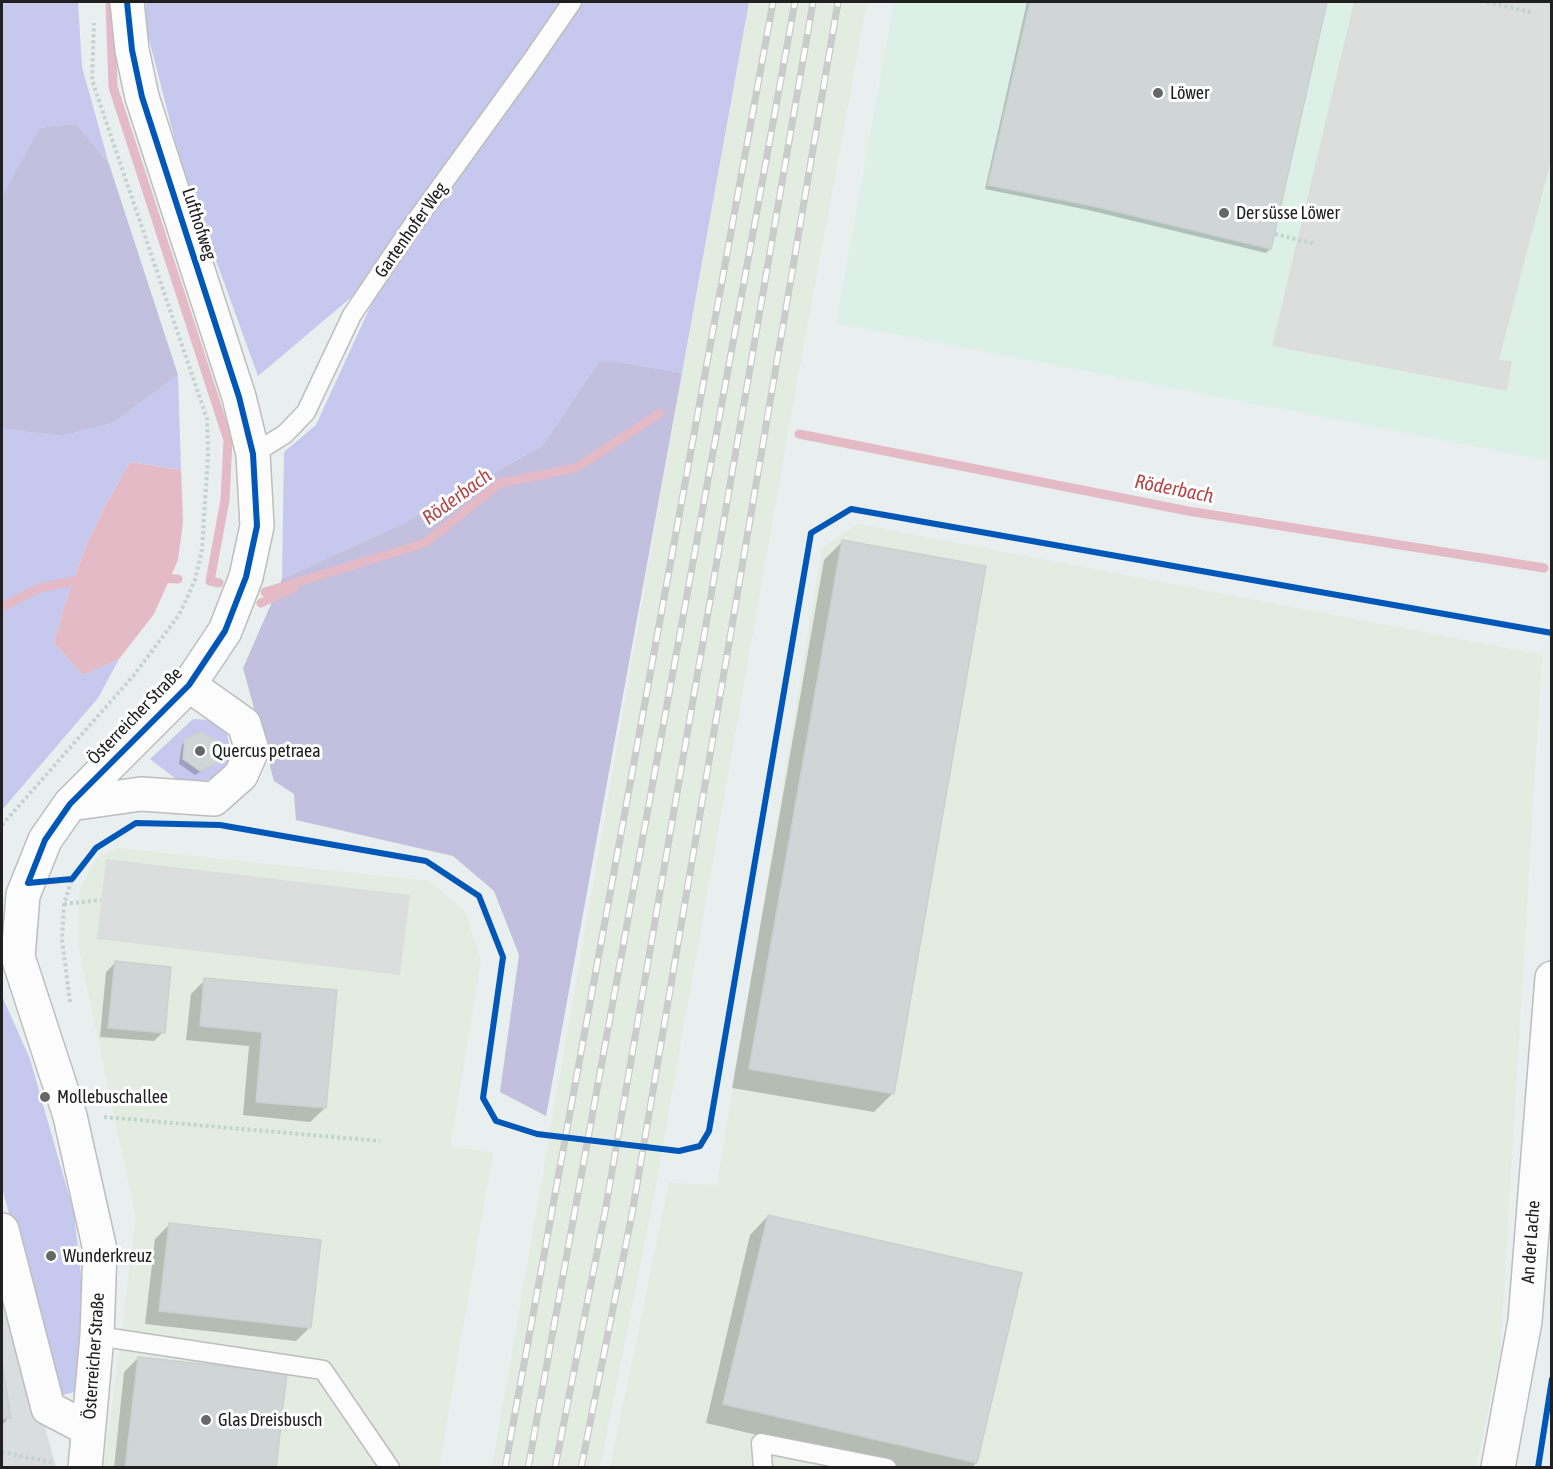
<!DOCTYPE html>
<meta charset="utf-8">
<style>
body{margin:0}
#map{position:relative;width:1553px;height:1469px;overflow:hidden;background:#e9eeee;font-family:"Asap Condensed",sans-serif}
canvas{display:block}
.frame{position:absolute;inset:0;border:3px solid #202020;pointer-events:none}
</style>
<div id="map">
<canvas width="1553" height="1469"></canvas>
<div class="frame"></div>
</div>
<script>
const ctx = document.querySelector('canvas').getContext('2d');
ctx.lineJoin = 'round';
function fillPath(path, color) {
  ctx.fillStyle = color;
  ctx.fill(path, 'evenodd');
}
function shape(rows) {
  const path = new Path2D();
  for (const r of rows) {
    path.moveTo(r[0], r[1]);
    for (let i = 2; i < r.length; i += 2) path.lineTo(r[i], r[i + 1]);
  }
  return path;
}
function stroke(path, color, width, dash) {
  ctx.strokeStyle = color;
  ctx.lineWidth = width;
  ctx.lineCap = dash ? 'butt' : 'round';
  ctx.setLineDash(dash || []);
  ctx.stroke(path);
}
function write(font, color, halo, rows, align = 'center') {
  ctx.font = font + ' "Asap Condensed",sans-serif';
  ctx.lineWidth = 6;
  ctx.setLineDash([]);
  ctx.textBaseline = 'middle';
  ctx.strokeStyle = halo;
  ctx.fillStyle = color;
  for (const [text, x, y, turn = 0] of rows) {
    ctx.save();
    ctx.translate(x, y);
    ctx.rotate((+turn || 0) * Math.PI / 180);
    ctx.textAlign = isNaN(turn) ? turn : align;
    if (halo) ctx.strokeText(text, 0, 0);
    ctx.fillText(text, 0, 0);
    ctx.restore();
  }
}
fillPath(shape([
 [2,1275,56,1467,2,1467]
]), '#dadddd');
fillPath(shape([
 [894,2,1551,2,1551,461,836,323]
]), '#ddf0e8');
fillPath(shape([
 [749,2,867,2,793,404,657,1179,600,1467,492,1467,682,373],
 [858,524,1542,655,1500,1353,1476,1467,610,1468,669,1183,717,1185,822,548],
 [116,848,430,881,465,912,481,960,450,1147,493,1152,439,1467,104,1467,136,1219,78,944,79,892,96,859]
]), '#e2ece1');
fillPath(shape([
 [2,2,78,2,82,67,109,164,76,123,41,128,2,196],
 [146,2,749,2,682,373,619,362,599,362,542,446,402,524,282,579,284,452,316,425,377,292,360,290,258,376,181,164,146,27],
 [178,375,181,470,130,462,104,508,85,548,64,607,54,643,83,675,119,659,98,698,2,810,2,429,62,436,113,423],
 [193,719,211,720,227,734,232,757,220,774,203,782,176,779,150,759],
 [2,996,30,1059,74,1213,85,1310,78,1391,59,1396,2,1188]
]), '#c6c9ed');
fillPath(shape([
 [76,123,109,164,178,375,113,423,62,436,2,429,2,196,40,128],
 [599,362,619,362,682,373,546,1116,500,1092,519,955,494,891,453,856,296,820,294,794,274,781,243,668,282,579,402,524,542,446]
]), '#c3bfdf');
fillPath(shape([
 [1354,2,1551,2,1551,160,1499,360,1512,361,1507,391,1272,346],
 [106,859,410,895,400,975,97,939]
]), '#dcdede');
fillPath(shape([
 [130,462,181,470,183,522,178,560,154,614,119,659,83,675,54,643,64,607,85,548,104,508]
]), '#e3bac6');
fillPath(shape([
 [1027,2,1325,2,1270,249,1266,253,1088,210,985,189],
 [842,542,985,567,892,1094,874,1112,732,1088,824,560],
 [186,741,215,762,195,775,179,764,182,745],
 [115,963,163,1032,154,1041,100,1037,106,972],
 [205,980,335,991,325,1108,310,1122,243,1115,249,1046,186,1040,191,994],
 [768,1216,976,1463,971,1468,898,1468,706,1423,750,1235],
 [169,1225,310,1327,296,1341,145,1324,155,1239],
 [138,1358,274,1468,114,1468,124,1372],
 [2,1365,9,1417,2,1425]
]), '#0003');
stroke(shape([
 [110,2,113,87,228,440,225,500,210,581,219,583],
 [799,434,1188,511,1544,568],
 [160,578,178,579],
 [265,592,425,543,500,483,576,468,660,413],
 [261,603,294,588],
 [2,607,39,588,84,579]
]), '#e3bac6', 9);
const building = shape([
 [1030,2,1327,2,1271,249,1093,206,988,185,1030,2],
 [842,540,986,566,894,1094,749,1069,842,540],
 [201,732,218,742,216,763,200,771,183,759,185,739,201,732],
 [115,961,171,967,165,1033,108,1028,115,961],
 [204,978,337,990,326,1108,256,1102,262,1032,200,1026,204,978],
 [768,1215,1022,1273,977,1463,723,1404,768,1215],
 [169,1223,321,1240,311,1328,159,1311,169,1223],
 [138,1357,287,1373,276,1468,125,1468,138,1357],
 [2,1362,11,1418,2,1419,2,1362]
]);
fillPath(building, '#d0d5d5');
stroke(building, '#cad1d1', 1.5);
const service = shape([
 [253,454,285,434,306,412,352,315,410,229,530,63,572,2],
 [97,1336,323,1370,390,1468],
 [763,1468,761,1443,887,1468]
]);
const minor = shape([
 [70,804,141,794,214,799,241,775,252,750,244,724,189,685],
 [2,1230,48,1408,88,1429],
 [85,1468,97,1336,100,1250,70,1116,18,957,23,895,45,840,70,804,189,685,225,631,246,577,257,526,253,454,239,397,142,97,132,50,127,2],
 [1498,1468,1525,1321,1552,978]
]);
stroke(service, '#bcbebe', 21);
stroke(minor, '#bcbebe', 36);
stroke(shape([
 [1487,2,1534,13],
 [1275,234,1315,244],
 [2,825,134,675,179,615,195,580,202,550,208,455,207,419,92,80,94,23],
 [64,904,101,900],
 [70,1002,62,939,64,904,72,879],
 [104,1117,380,1141],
 [2,1452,55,1463]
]), '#c3d4ce', 4, [3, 3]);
stroke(service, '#fcfcfc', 18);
stroke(minor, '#fcfcfc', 33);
const rail = shape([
 [505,1468,773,2],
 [528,1468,795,2],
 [555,1468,605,1212,813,2],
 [581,1468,632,1214,838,2]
]);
stroke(rail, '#cacbcb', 7);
stroke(rail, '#fff', 4.5, [14]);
stroke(shape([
 [127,2,132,50,142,97,239,397,253,454,257,526,246,577,225,631,189,685,70,804,45,840,28,883,72,879,96,848,136,823,220,825,426,861,479,896,503,957,483,1098,496,1121,537,1134,679,1151,700,1146,709,1131,811,533,851,509,1552,633],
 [1538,1468,1552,1379]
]), '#0057b8', 6);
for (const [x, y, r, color] of [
 [1158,93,6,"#666868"],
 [1224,213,6,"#666868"],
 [200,751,6,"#666868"],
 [45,1097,6,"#666868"],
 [51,1256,6,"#666868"],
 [206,1420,6,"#666868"]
]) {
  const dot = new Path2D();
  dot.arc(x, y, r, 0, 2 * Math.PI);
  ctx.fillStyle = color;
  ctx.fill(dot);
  stroke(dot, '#fff', 2);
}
write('18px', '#202020', '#fff', [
 ["Löwer",1170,93],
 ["Der süsse Löwer",1236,213],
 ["Quercus petraea",212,751],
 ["Mollebuschallee",57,1097],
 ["Wunderkreuz",63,1256],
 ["Glas Dreisbusch",218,1420]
], 'left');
write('18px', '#202020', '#fff', [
 ["Lufthofweg",199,224,72],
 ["Gartenhofer Weg",411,230,-55],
 ["Österreicher Straße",135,716,-46],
 ["An der Lache",1531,1242,-86],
 ["Österreicher Straße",94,1356,-86]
]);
write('italic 20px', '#b44749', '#fff', [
 ["Röderbach",1174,489,11],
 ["Röderbach",457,497,-36]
]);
</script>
